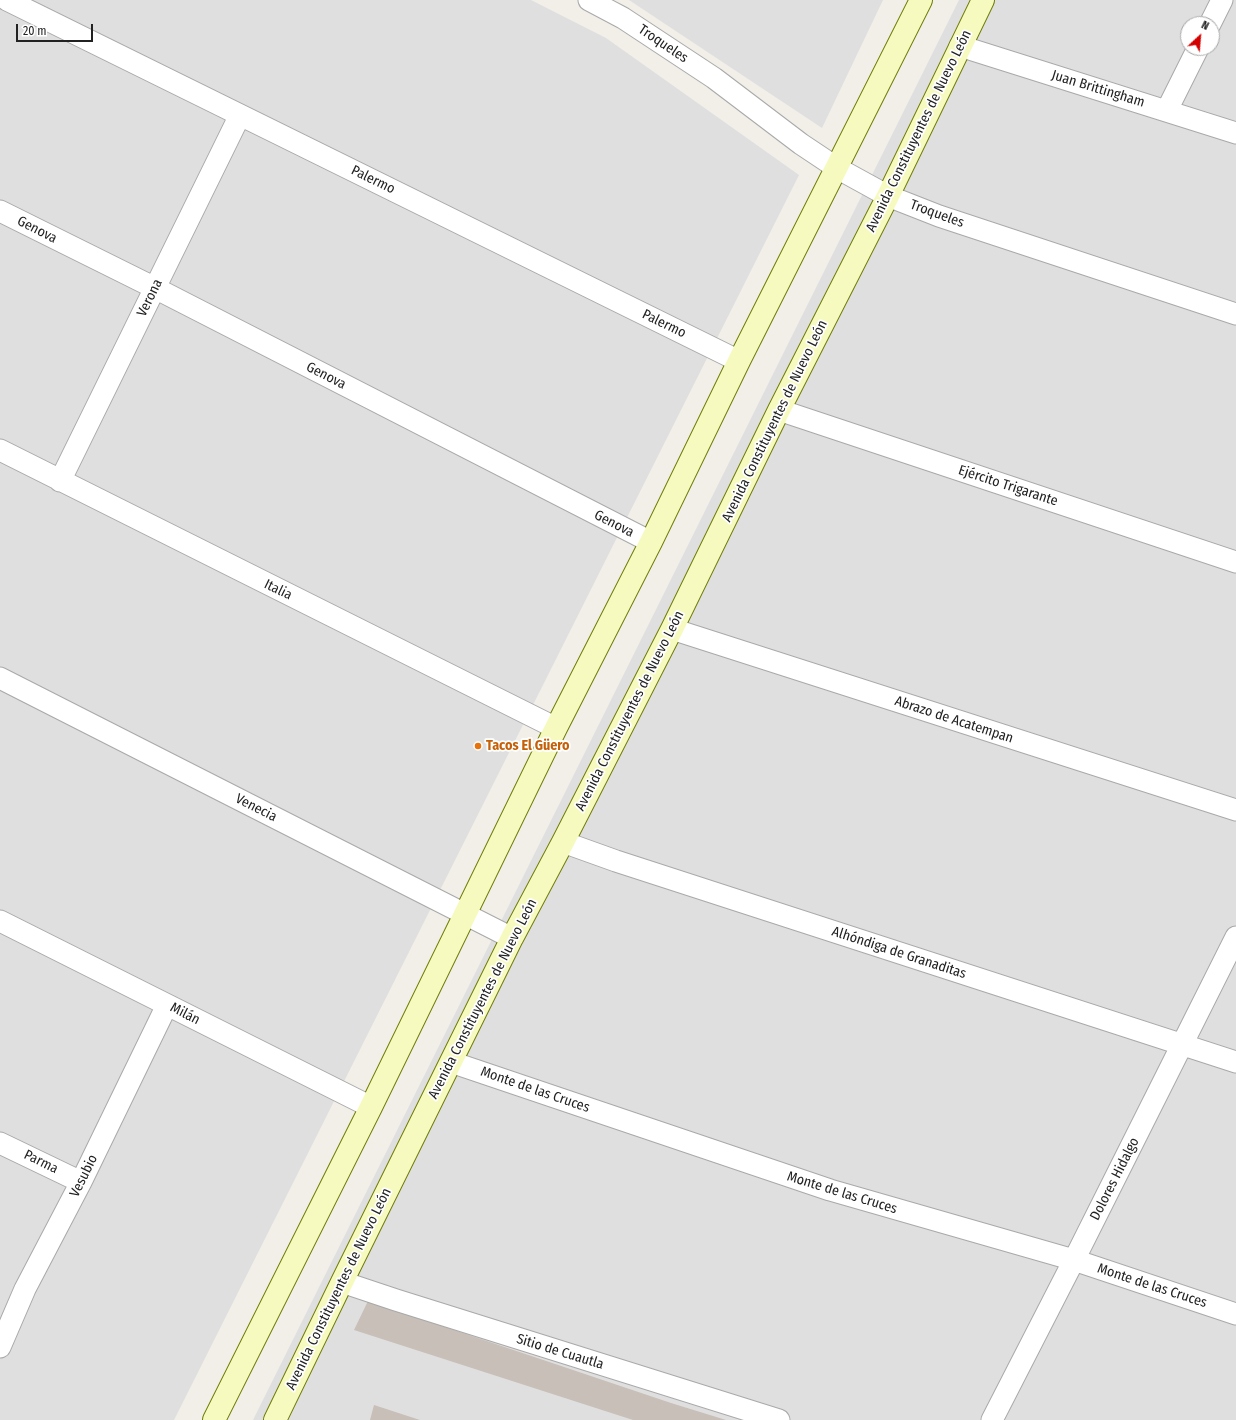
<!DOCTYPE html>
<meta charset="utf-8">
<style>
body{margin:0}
#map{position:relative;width:1236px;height:1420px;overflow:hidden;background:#f2efe9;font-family:"Fira Sans Condensed",sans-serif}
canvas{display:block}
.north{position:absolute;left:1180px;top:16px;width:40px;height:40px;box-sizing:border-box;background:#fff;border:1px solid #a7a7a7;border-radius:50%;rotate:26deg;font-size:11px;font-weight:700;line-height:16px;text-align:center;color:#222}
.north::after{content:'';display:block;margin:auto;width:14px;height:18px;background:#d40000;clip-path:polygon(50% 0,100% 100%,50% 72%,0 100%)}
.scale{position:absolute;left:16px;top:24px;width:77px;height:18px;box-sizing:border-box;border:2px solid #222;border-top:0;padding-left:5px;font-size:12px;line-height:14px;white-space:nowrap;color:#222;-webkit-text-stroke:3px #fff;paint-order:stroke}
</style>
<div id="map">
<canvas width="1236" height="1420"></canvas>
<div class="north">N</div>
<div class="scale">20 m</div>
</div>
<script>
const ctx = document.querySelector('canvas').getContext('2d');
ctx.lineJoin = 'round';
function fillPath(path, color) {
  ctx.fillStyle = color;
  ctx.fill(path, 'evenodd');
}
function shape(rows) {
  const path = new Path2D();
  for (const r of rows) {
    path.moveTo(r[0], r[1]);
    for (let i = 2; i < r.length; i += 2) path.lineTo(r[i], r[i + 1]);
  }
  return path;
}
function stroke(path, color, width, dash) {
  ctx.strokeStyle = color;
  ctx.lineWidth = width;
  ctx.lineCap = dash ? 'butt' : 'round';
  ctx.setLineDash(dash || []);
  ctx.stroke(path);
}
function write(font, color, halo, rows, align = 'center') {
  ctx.font = font + ' "Fira Sans Condensed",sans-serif';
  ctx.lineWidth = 3.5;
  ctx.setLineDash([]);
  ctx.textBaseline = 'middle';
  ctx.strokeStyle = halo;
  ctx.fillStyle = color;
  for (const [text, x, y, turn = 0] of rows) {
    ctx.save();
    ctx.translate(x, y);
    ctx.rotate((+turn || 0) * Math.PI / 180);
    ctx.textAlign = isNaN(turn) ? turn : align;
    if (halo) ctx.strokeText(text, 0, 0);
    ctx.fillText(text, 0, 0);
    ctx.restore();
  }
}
fillPath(shape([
 [0,0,531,0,606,38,799,175,174,1420,0,1420],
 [629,0,883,0,822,128],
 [959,0,1236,0,1236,1420,253,1420],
 [1188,24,1212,24,1212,48,1188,48]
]), '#e0dfdf');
fillPath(shape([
 [368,1301,671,1403,726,1420,633,1420,354,1330],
 [374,1405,420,1420,370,1420]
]), '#c7bfb8');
const street = shape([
 [7,0,739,361],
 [589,0,623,18,714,78,801,144,837,168,888,196,939,216,1236,314],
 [1210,24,1222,0],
 [960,46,1236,133],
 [1167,110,1198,48],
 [0,211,155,288,651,542],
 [779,410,1236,562],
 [0,450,556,728],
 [60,481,240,115],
 [672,629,1236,810],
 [0,678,512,938],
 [563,842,616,861,1236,1062],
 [0,921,371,1107],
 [451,1062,830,1190,1074,1260,1236,1314],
 [0,1143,81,1182],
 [342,1282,396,1300,779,1420],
 [0,1347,25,1289,81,1182,167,1005],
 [992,1420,1074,1260,1236,937]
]);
const secondary = shape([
 [214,1420,371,1107,556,728,651,542,739,361,921,0],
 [275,1420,342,1282,512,938,563,842,672,629,779,410,888,196,983,0]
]);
stroke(street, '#a9a9a9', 23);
stroke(secondary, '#707d05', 24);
stroke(street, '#fff', 21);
stroke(secondary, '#f7fabf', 22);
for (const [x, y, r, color] of [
 [478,746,4,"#e8710a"]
]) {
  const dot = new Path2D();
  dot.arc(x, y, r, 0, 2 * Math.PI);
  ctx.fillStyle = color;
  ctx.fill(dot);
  stroke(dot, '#fff', 1.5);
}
write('14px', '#222', '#fff', [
 ["Troqueles",663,44,34],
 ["Juan Brittingham",1098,89,17],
 ["Avenida Constituyentes de Nuevo León",919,131,-64],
 ["Palermo",373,180,26],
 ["Troqueles",937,214,20],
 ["Genova",37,230,27],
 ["Verona",150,298,-64],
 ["Palermo",664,324,26],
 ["Genova",326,376,27],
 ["Avenida Constituyentes de Nuevo León",775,421,-64],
 ["Ejército Trigarante",1008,486,18],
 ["Genova",614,524,27],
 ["Italia",278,590,26],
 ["Avenida Constituyentes de Nuevo León",630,711,-63],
 ["Abrazo de Acatempan",954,720,18],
 ["Venecia",256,808,27],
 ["Alhóndiga de Granaditas",899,953,18],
 ["Avenida Constituyentes de Nuevo León",483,999,-63],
 ["Milán",185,1014,27],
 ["Monte de las Cruces",535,1090,19],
 ["Parma",41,1162,26],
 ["Vesubio",84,1176,-64],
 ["Dolores Hidalgo",1115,1179,-63],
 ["Monte de las Cruces",842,1193,17],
 ["Monte de las Cruces",1152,1286,18],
 ["Avenida Constituyentes de Nuevo León",339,1289,-64],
 ["Sitio de Cuautla",560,1352,17]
]);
write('bold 14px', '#c56008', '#fff', [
 ["Tacos El Güero",486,746]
], 'left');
</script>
